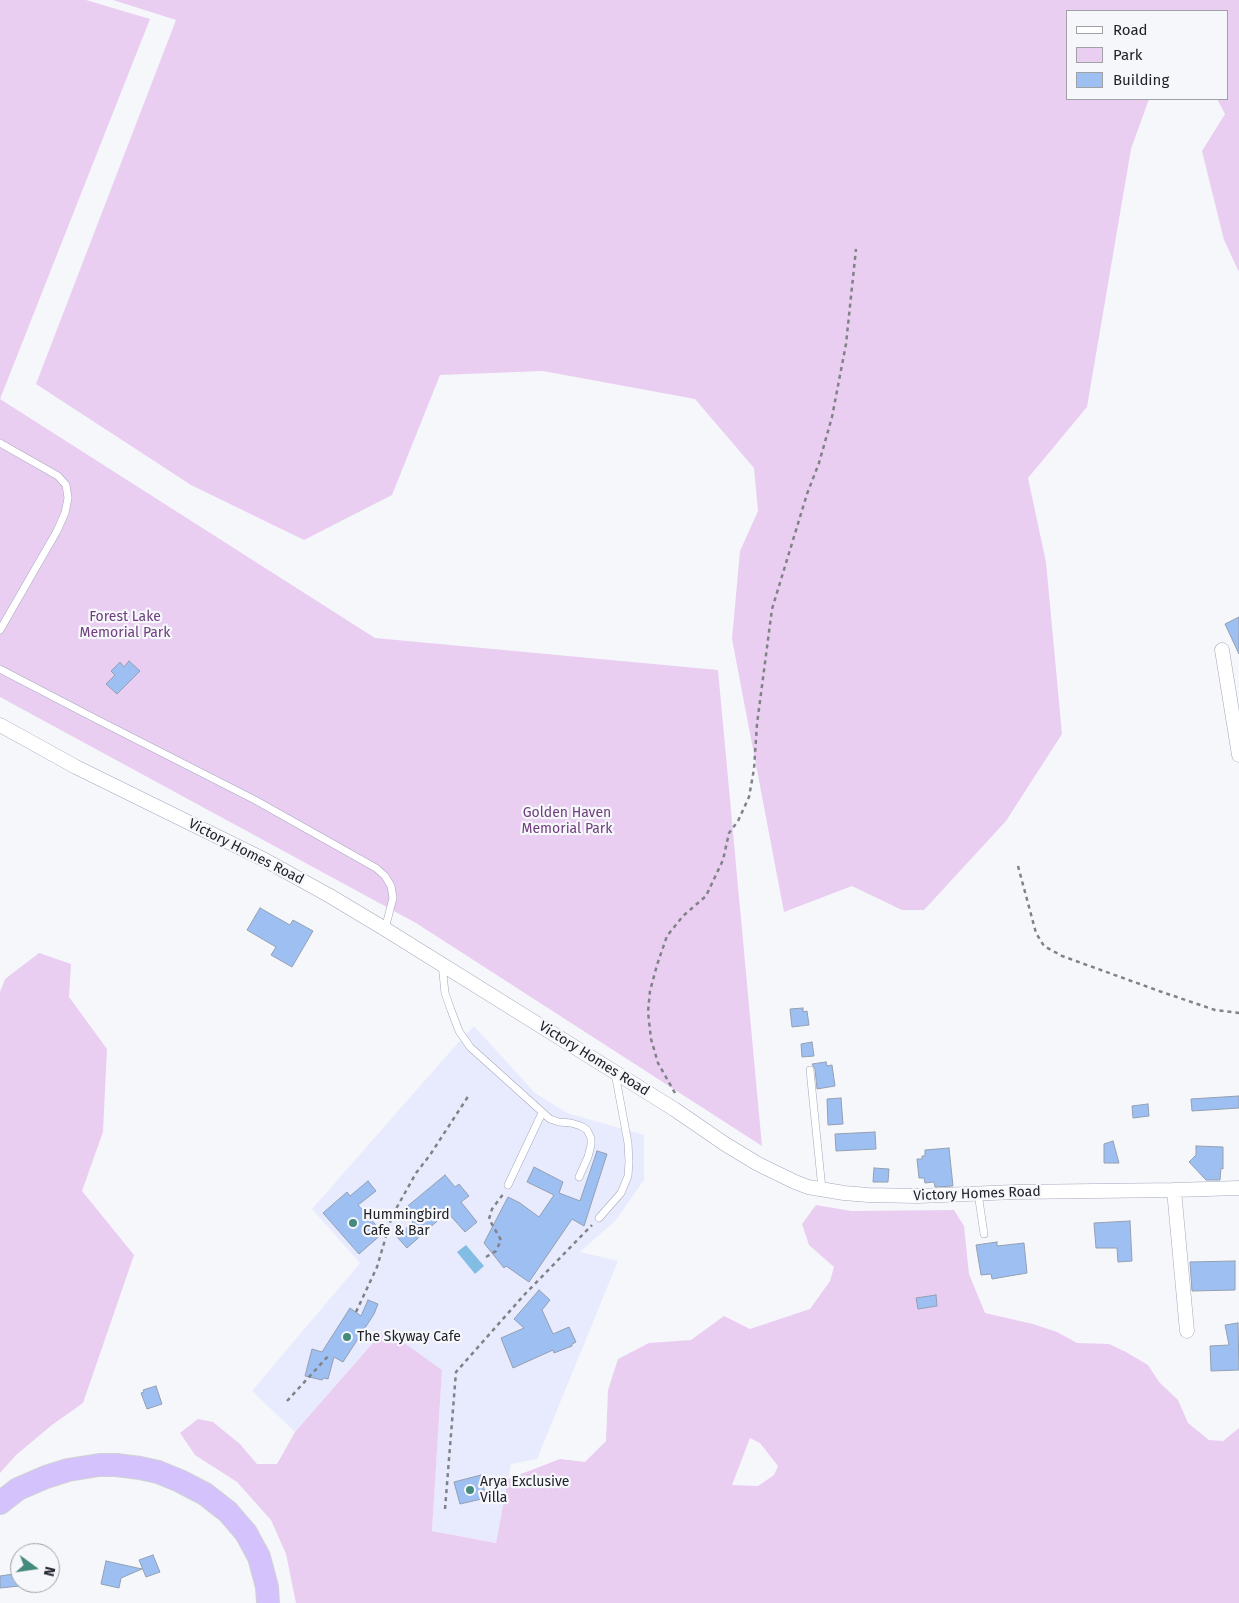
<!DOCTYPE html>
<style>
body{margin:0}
#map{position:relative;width:1239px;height:1603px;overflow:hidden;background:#f6f7fb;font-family:"Fira Sans",sans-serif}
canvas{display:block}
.legend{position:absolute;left:1066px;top:10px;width:162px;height:90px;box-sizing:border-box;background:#f6f7fb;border:1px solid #a0a1a7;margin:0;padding:6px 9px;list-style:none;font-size:15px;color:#202129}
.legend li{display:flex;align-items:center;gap:10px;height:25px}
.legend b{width:25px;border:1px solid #a0a1a7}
.north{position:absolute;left:10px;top:1543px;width:50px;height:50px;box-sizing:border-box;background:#f6f7fb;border:1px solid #a0a1a7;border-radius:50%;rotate:104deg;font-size:14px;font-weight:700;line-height:20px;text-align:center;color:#202129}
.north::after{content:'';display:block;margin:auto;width:18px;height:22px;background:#458a7e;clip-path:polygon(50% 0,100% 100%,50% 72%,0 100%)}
</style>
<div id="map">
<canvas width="1239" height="1603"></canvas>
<ul class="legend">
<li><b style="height:6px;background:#fff"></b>Road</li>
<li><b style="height:14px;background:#e9cef2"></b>Park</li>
<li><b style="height:14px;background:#9ebff2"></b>Building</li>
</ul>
<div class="north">N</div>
</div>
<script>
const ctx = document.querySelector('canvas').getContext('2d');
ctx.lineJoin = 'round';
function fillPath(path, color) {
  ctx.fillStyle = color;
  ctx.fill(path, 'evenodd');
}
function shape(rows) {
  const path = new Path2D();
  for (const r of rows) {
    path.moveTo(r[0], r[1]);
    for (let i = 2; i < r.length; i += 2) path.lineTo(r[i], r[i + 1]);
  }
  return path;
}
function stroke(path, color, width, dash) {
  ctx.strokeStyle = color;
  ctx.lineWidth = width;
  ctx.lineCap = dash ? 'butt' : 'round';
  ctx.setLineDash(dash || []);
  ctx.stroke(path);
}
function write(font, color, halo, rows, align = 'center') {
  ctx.font = font + ' "Fira Sans",sans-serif';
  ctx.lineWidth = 4.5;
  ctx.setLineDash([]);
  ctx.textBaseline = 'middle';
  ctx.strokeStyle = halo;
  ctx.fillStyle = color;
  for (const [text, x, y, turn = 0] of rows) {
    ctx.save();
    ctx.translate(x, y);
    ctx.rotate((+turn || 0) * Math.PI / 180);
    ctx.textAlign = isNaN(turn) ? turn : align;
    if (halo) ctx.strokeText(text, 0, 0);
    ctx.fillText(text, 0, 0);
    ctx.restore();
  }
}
fillPath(shape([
 [474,1026,535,1093,567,1113,644,1135,644,1180,616,1220,580,1252,618,1261,537,1459,511,1464,496,1543,432,1531,442,1370,385,1329,295,1432,252,1391,360,1263,312,1209,457,1044]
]), '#e8ebfd');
fillPath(shape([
 [0,0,86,0,150,19,0,399],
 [113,0,1239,0,1239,272,1224,240,1202,151,1225,114,1217,99,1228,99,1228,11,1068,11,1068,99,1149,99,1131,149,1087,407,1028,478,1046,562,1062,734,1006,821,924,910,902,910,852,886,784,912,732,639,740,551,758,511,754,468,695,399,543,371,440,375,392,495,304,540,191,485,36,384,176,20],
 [0,399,375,638,718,670,762,1146,416,923,0,697],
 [39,953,71,964,69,997,107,1049,103,1132,82,1191,134,1255,83,1403,52,1425,16,1455,0,1473,0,992,5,979],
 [816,1205,851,1211,954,1210,964,1226,969,1274,985,1313,1033,1324,1057,1332,1077,1343,1109,1344,1126,1352,1148,1365,1159,1382,1178,1400,1188,1423,1209,1440,1223,1441,1239,1428,1239,1603,296,1603,286,1554,271,1520,237,1482,195,1455,180,1433,198,1419,213,1422,240,1444,257,1464,277,1464,295,1432,385,1329,442,1370,432,1531,496,1543,508,1479,560,1459,585,1462,606,1441,608,1390,618,1359,649,1343,691,1340,724,1316,750,1329,810,1309,830,1281,834,1267,809,1245,802,1224],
 [750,1438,760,1443,778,1466,774,1475,758,1486,732,1485]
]), '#e9cef2');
fillPath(shape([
 [466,1245,484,1266,475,1274,457,1252]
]), '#84bde4');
const building = shape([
 [1239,617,1239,654,1225,624,1239,617],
 [129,661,140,671,117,694,106,684,115,675,111,671,120,662,124,667,129,661],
 [260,908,290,925,293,920,313,931,292,967,271,955,276,947,247,930,260,908],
 [803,1008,803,1012,807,1011,809,1025,792,1027,790,1009,803,1008],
 [812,1042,814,1056,802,1057,801,1044,812,1042],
 [826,1062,827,1066,832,1065,835,1086,817,1089,815,1069,812,1064,826,1062],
 [1239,1096,1239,1108,1192,1111,1191,1099,1239,1096],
 [841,1098,843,1124,828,1125,827,1099,841,1098],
 [1148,1104,1149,1116,1133,1118,1132,1106,1148,1104],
 [875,1132,876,1149,836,1151,835,1134,875,1132],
 [1113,1141,1119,1163,1104,1163,1104,1144,1113,1141],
 [1196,1146,1223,1147,1223,1169,1221,1168,1220,1180,1206,1180,1189,1162,1196,1155,1196,1146],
 [949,1148,953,1186,935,1187,934,1182,925,1183,924,1178,919,1178,917,1159,922,1159,922,1156,925,1156,925,1150,949,1148],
 [597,1151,607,1154,584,1226,572,1219,529,1282,506,1266,504,1268,484,1243,508,1197,520,1203,539,1217,554,1195,527,1182,534,1167,563,1182,559,1193,580,1201,597,1151],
 [874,1168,889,1169,888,1182,873,1182,874,1168],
 [445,1175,455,1187,459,1184,469,1196,461,1202,477,1222,465,1232,448,1213,445,1216,444,1215,407,1248,397,1237,413,1222,403,1210,445,1175],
 [368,1181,376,1191,358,1205,383,1233,359,1254,323,1213,347,1192,350,1196,368,1181],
 [1130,1221,1132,1261,1118,1262,1117,1248,1096,1248,1094,1223,1130,1221],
 [997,1242,997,1246,1024,1243,1027,1273,992,1279,991,1274,981,1275,976,1245,997,1242],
 [1235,1261,1235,1290,1192,1291,1190,1262,1235,1261],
 [539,1290,550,1300,542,1310,553,1334,569,1327,576,1342,572,1344,572,1346,554,1353,553,1350,513,1368,501,1338,524,1328,514,1319,539,1290],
 [936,1295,937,1306,918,1309,916,1298,936,1295],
 [368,1300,378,1304,374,1314,343,1362,334,1357,328,1379,324,1378,322,1380,305,1376,312,1349,322,1352,350,1308,361,1316,368,1300],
 [1238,1323,1239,1370,1211,1371,1210,1346,1229,1345,1225,1325,1238,1323],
 [156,1386,162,1404,147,1409,141,1393,144,1392,143,1390,156,1386],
 [481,1475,486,1498,460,1504,454,1482,481,1475],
 [153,1555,160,1572,146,1577,139,1560,153,1555],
 [106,1561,142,1569,121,1578,119,1588,101,1584,106,1561],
 [20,1573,20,1586,0,1588,0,1576,20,1573]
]);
fillPath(building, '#9ebff2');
stroke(building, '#94a0b2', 1);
const service = shape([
 [0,443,58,476,66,485,68,498,65,513,57,531,0,630],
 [0,669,92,717,255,800,376,868,385,876,391,886,393,898,385,929],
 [442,964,445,993,451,1010,459,1031,470,1047,550,1119,559,1122,571,1123,581,1126,587,1130,591,1138,591,1145,588,1157,579,1177],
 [810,1070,822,1189],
 [508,1185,542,1113],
 [978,1193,984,1234],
 [599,1218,621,1193,628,1176,629,1162,628,1143,615,1073]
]);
const minor = shape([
 [1222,650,1239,755],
 [0,725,76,767,265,860,330,896,385,929,674,1109,725,1144,758,1164,795,1182,808,1187,844,1193,868,1195,918,1196,1015,1192,1174,1190,1239,1188],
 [1174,1190,1187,1331]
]);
const trunk = shape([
 [0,1503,18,1489,46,1477,68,1470,99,1465,116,1465,140,1468,158,1472,180,1481,205,1494,228,1512,246,1533,259,1557,267,1587,268,1603]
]);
stroke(service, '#a5a8be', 8);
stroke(minor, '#a5a8be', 15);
stroke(trunk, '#d2d3d4', 24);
stroke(shape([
 [1018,866,1036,933,1044,946,1062,956,1162,992,1215,1010,1239,1013],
 [675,1093,658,1063,651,1039,648,1012,650,991,657,965,667,936,683,916,706,896,723,860,729,833,738,821,749,797,754,769,757,724,772,609,807,494,819,463,832,417,846,344,856,249],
 [486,1257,496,1251,501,1240,489,1219,492,1209,504,1193],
 [356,1312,377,1267,392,1216,416,1173,430,1155,469,1095],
 [287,1401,330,1354],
 [445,1509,456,1372,525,1294,592,1225]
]), '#818288', 2.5, [4, 4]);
stroke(service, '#fff', 7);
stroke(minor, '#fff', 14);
stroke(trunk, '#d3c2fb', 22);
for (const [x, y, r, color] of [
 [353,1223,5,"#458a7e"],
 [347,1337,5,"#458a7e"],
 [470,1490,5,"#458a7e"]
]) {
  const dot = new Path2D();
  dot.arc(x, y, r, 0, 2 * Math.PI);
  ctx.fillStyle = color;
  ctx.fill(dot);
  stroke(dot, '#f6f7fb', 2);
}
write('14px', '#6e3e7d', '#f6f7fb', [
 ["Forest Lake",125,617],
 ["Memorial Park",125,633],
 ["Golden Haven",567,813],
 ["Memorial Park",567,829]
]);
write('14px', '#202129', '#f6f7fb', [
 ["Victory Homes Road",246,852,27],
 ["Victory Homes Road",594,1059,32],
 ["Victory Homes Road",977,1194,-2]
]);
write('14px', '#202129', '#f6f7fb', [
 ["Hummingbird",363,1215],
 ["Cafe & Bar",363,1231],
 ["The Skyway Cafe",357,1337],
 ["Arya Exclusive",480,1482],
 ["Villa",480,1498]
], 'left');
</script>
